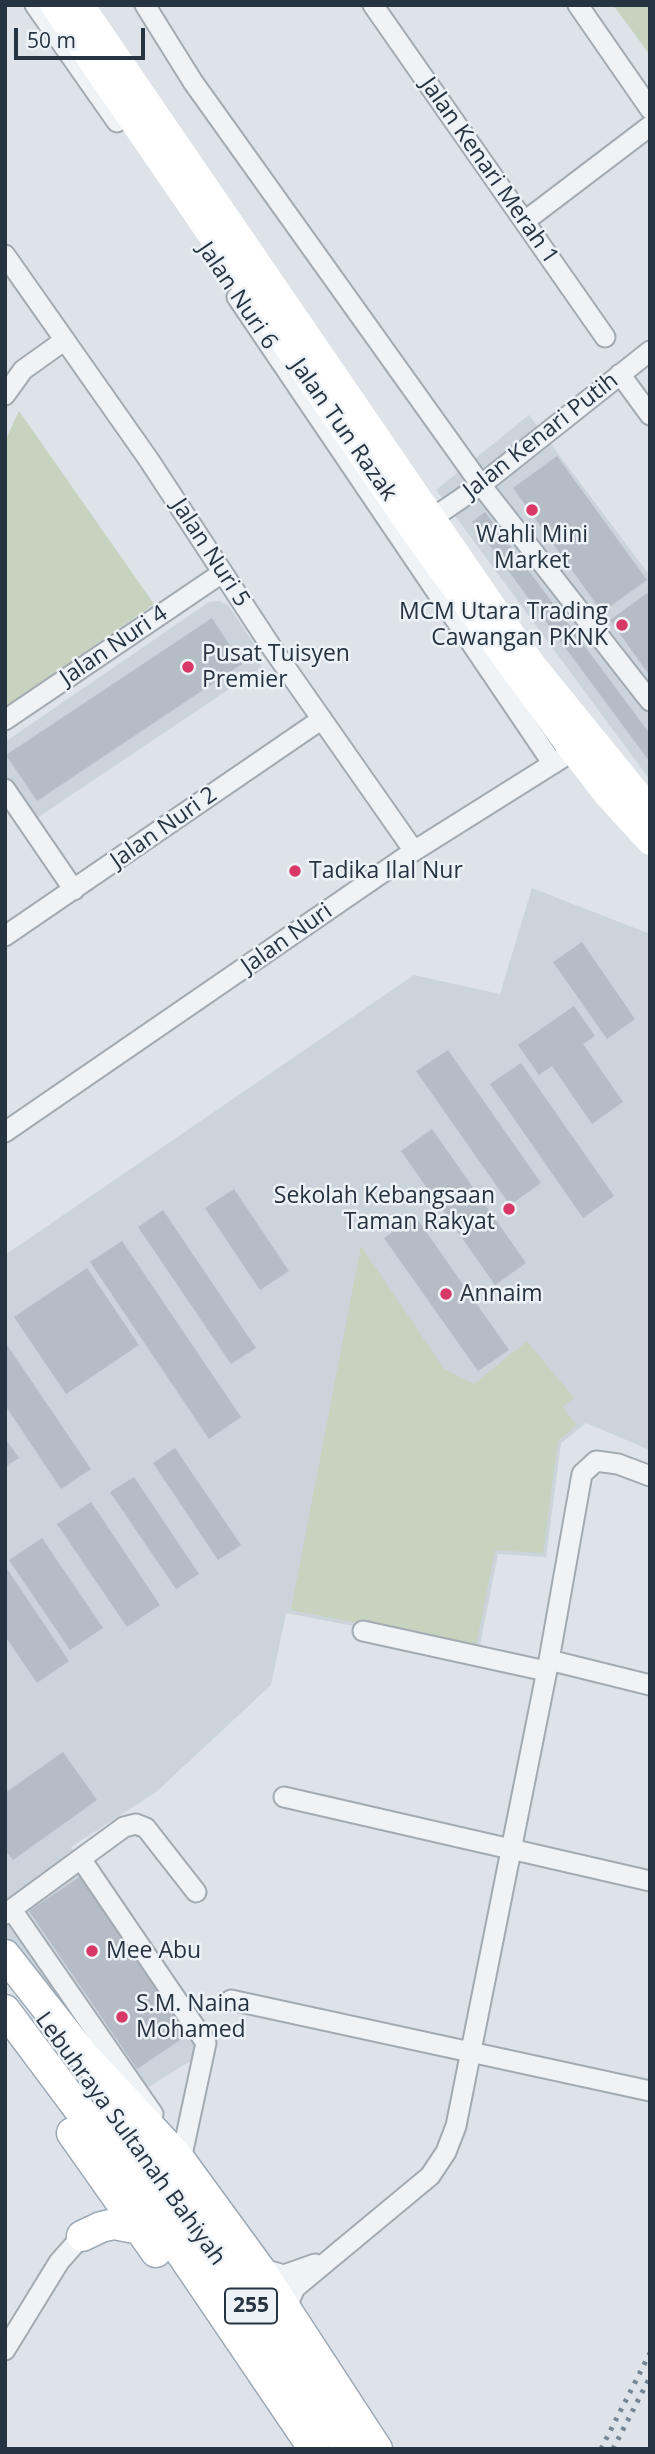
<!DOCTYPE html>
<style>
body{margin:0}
#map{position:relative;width:655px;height:2454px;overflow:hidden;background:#dde3e8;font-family:"Open Sans",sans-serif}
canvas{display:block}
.frame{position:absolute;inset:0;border:7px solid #263340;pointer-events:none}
.scale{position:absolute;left:14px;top:28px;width:131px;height:32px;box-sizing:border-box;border:4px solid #263340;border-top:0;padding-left:9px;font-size:21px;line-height:24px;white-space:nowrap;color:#263340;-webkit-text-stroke:5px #edf2f6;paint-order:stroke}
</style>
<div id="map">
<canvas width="655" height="2454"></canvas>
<div class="frame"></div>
<div class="scale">50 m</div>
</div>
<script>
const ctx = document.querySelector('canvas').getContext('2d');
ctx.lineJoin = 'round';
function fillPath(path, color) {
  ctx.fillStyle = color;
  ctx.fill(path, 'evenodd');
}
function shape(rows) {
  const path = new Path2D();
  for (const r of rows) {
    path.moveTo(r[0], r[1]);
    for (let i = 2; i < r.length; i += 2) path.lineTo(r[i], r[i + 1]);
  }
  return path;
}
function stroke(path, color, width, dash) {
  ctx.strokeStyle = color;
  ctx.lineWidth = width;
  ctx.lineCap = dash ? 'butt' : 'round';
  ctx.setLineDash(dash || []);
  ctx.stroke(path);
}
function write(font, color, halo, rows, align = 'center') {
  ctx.font = font + ' "Open Sans",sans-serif';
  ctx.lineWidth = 5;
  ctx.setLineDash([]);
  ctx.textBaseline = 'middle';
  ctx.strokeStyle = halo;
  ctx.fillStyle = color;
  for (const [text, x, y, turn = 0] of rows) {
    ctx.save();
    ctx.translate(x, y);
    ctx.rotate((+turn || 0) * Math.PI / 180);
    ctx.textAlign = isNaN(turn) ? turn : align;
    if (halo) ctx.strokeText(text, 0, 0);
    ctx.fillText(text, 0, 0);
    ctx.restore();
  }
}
fillPath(shape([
 [529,415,650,576,650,780,436,490],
 [219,601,228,605,259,651,254,655,262,667,34,820,5,778,5,742,209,602],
 [532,888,650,934,650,1450,586,1423,561,1443,546,1557,498,1554,479,1650,286,1613,271,1685,156,1792,71,1847,210,2049,132,2097,5,1936,5,1255,414,975,500,994]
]), '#cbd3db');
fillPath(shape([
 [613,5,650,5,650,55],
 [19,411,154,604,5,708,5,441],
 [361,1246,444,1369,474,1384,527,1341,574,1398,562,1407,577,1425,558,1441,543,1553,495,1550,476,1646,291,1610]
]), '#c6d3be');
fillPath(shape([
 [557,456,647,580,602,612,513,488],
 [485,512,650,734,650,762,472,522],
 [650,591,650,676,610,620],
 [212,618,242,664,37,801,6,755],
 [582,942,635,1019,607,1039,553,962],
 [574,1006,595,1036,583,1044,623,1102,592,1124,552,1066,539,1075,518,1045],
 [448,1050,541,1183,510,1205,416,1071],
 [521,1063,614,1196,583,1218,490,1084],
 [432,1129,526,1263,495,1285,401,1151],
 [234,1189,289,1271,260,1290,205,1208],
 [163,1210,256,1348,231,1364,138,1227],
 [415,1216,509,1350,478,1371,384,1238],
 [122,1241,241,1417,209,1439,90,1262],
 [87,1268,139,1345,66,1394,14,1317],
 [5,1342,91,1469,61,1489,5,1405],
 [5,1438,19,1458,5,1467],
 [175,1448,241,1545,218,1560,153,1463],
 [134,1477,199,1574,176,1589,110,1492],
 [91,1502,160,1605,127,1627,57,1524],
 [42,1538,103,1628,70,1650,9,1560],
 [5,1566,69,1661,37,1683,5,1636],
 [63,1752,97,1800,13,1860,5,1850,5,1793],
 [84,1874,192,2032,137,2069,29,1911]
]), '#b4bdc5');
const minor = shape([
 [35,5,117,122],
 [145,5,193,82,481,485,650,701],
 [373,5,605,337],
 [578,5,650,109],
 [525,221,650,126],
 [5,255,149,460,272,648,414,851],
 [237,297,553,764],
 [620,374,650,415],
 [5,395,23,370,65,340],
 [431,519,481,485,650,351],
 [5,720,222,573],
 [5,789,74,890],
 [5,936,322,719],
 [5,1132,414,851,562,758],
 [363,1631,546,1671],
 [549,1660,650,1685],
 [284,1797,650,1881],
 [81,1859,206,2043,182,2155,178,2157],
 [12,1910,153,2114],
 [5,1914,124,1827,136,1824,146,1828,196,1892],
 [231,2000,650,2091],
 [259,2268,284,2275,315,2264],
 [290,2318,290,2299,295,2288,430,2176,446,2152,456,2126,549,1660,582,1474,596,1461,618,1464,650,1476],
 [5,2350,59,2262,82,2236]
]);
const primary = shape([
 [5,1955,85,2057,178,2157,259,2268,377,2449],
 [5,2010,131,2179,314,2449],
 [113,2111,349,2449],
 [72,2133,156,2252],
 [82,2236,101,2227,114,2224,140,2229]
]);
stroke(minor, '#a2abb2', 23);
stroke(primary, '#9ca9b5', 33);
stroke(minor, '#f0f3f6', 19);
stroke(shape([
 [53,5,415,533,573,751,607,795,650,842],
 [81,5,533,665,650,809]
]), '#fff', 26);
stroke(primary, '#fff', 30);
stroke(shape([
 [601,2449,650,2353],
 [613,2449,650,2377]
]), '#768593', 5, [3.5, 7]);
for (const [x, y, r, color] of [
 [532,510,7,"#d83866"],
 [622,625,7,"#d83866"],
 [188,667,7,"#d83866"],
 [295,871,7,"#d83866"],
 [509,1209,7,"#d83866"],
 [446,1294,7,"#d83866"],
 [92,1951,7,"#d83866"],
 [122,2017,7,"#d83866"]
]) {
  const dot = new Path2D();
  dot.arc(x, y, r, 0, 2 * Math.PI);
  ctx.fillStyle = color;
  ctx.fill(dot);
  stroke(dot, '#edf2f6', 2.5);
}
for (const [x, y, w] of [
 [251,2306,52]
]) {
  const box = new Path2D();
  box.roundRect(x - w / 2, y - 17.5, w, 35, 5);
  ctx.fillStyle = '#edf2f6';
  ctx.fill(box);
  stroke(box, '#263340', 2);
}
write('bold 21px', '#263340', null, [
 ["255",251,2306]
]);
write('23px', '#263340', '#edf2f6', [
 ["Jalan Kenari Merah 1",489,171,55],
 ["Jalan Nuri 6",237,296,56],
 ["Jalan Tun Razak",343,430,55],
 ["Jalan Kenari Putih",541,436,-38],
 ["Jalan Nuri 5",210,553,57],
 ["Jalan Nuri 4",114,646,-34],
 ["Jalan Nuri 2",164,828,-35],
 ["Jalan Nuri",287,939,-35],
 ["Lebuhraya Sultanah Bahiyah",130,2139,54]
]);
write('23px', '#263340', '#edf2f6', [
 ["Wahli Mini",532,535,"center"],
 ["Market",532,561,"center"],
 ["MCM Utara Trading",608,612,"right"],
 ["Cawangan PKNK",608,638,"right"],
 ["Pusat Tuisyen",202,654],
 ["Premier",202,680],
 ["Tadika Ilal Nur",309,871],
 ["Sekolah Kebangsaan",495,1196,"right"],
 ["Taman Rakyat",495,1222,"right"],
 ["Annaim",460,1294],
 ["Mee Abu",106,1951],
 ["S.M. Naina",136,2004],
 ["Mohamed",136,2030]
], 'left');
</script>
